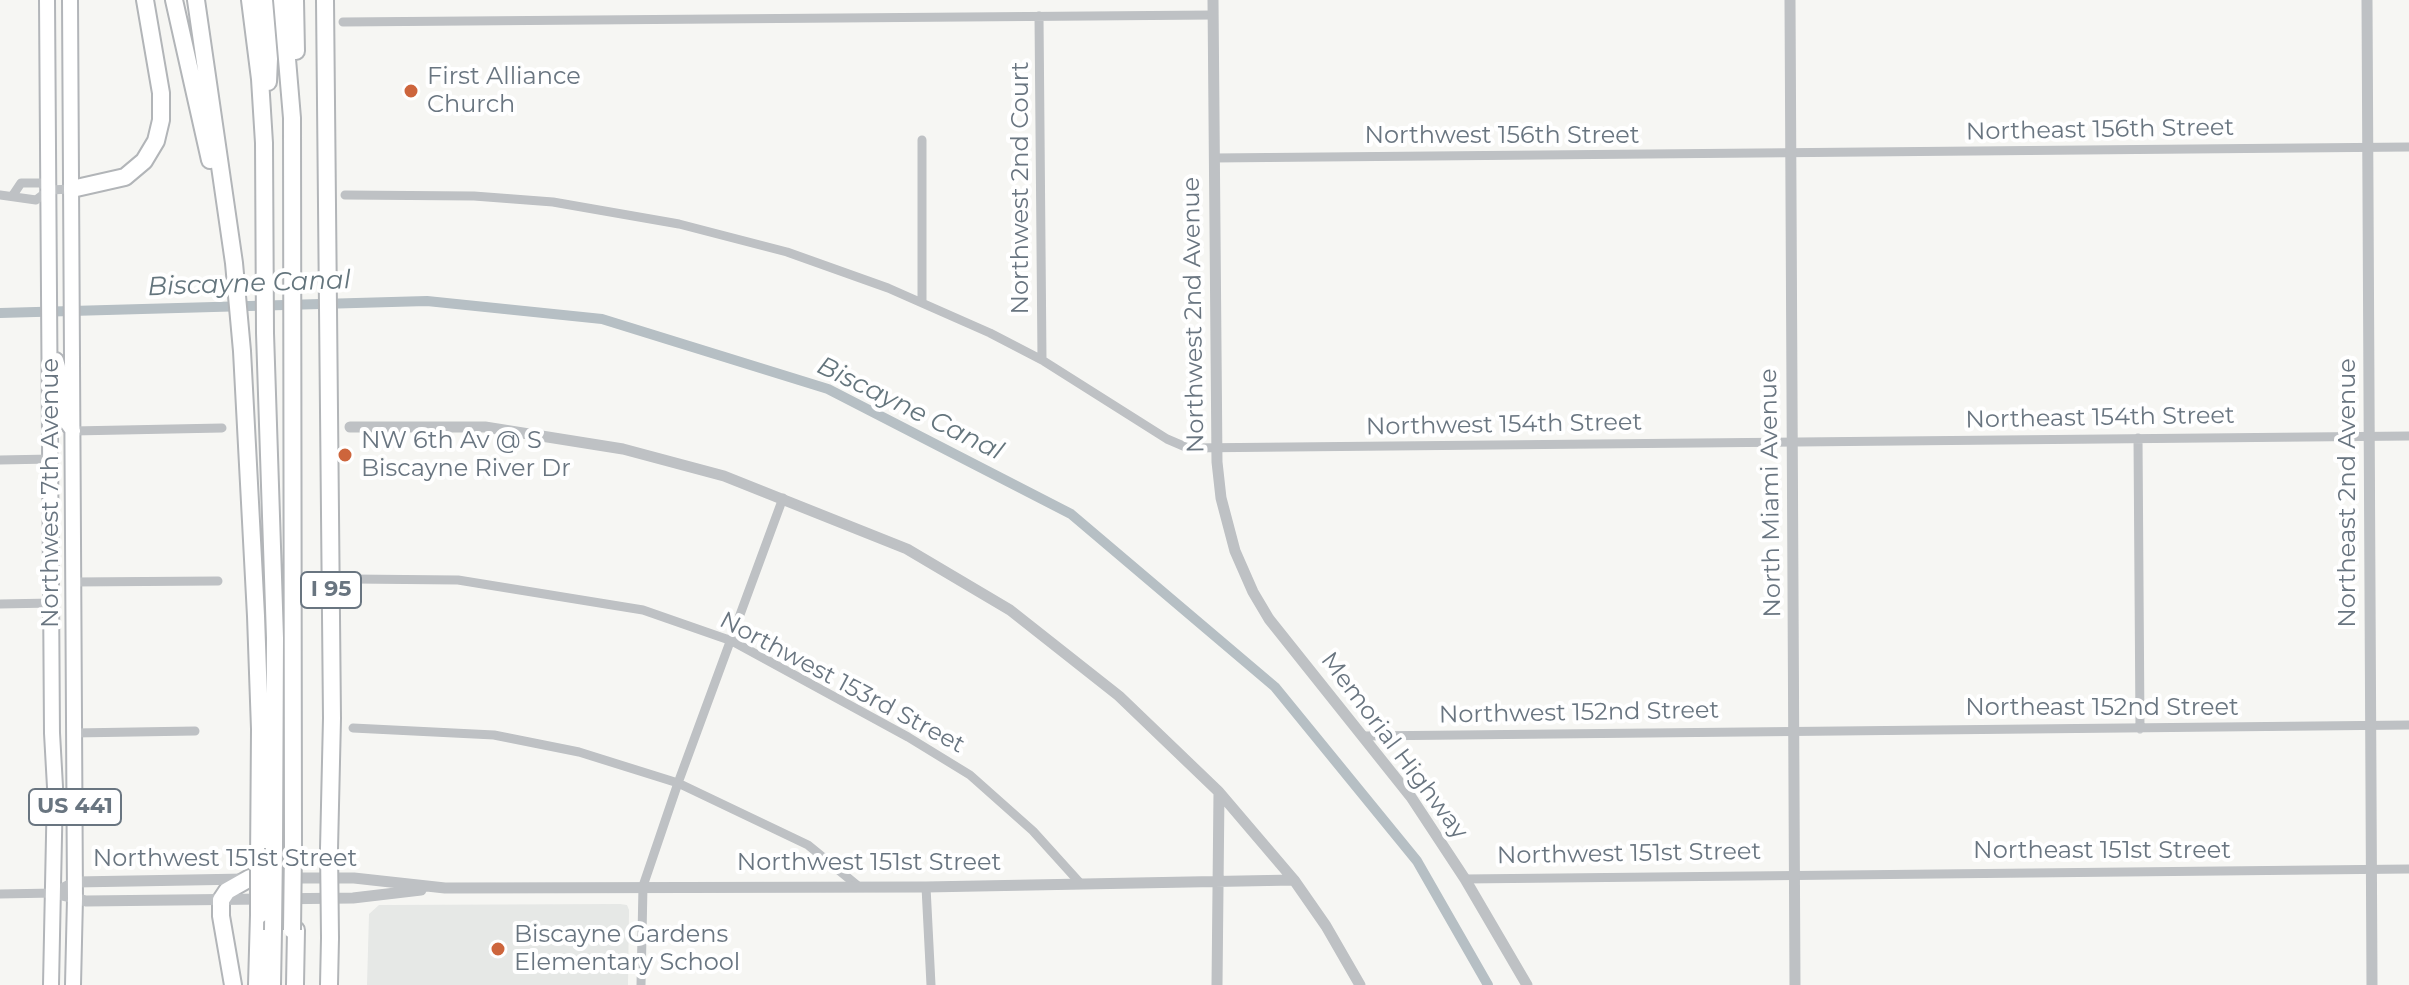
<!DOCTYPE html>
<style>
body{margin:0}
canvas{display:block;background:#f6f6f3}
</style>
<canvas width="2409" height="985"></canvas>
<script>
const ctx = document.querySelector('canvas').getContext('2d');
ctx.lineJoin = 'round';
function fillPath(path, color) {
  ctx.fillStyle = color;
  ctx.fill(path, 'evenodd');
}
function shape(rows) {
  const path = new Path2D();
  for (const r of rows) {
    path.moveTo(r[0], r[1]);
    for (let i = 2; i < r.length; i += 2) path.lineTo(r[i], r[i + 1]);
  }
  return path;
}
function stroke(path, color, width, dash) {
  ctx.strokeStyle = color;
  ctx.lineWidth = width;
  ctx.lineCap = dash ? 'butt' : 'round';
  ctx.setLineDash(dash || []);
  ctx.stroke(path);
}
function write(font, color, halo, rows, align = 'center') {
  ctx.font = font + ' Montserrat,sans-serif';
  ctx.lineWidth = 8;
  ctx.setLineDash([]);
  ctx.textBaseline = 'middle';
  ctx.strokeStyle = halo;
  ctx.fillStyle = color;
  for (const [text, x, y, turn = 0] of rows) {
    ctx.save();
    ctx.translate(x, y);
    ctx.rotate((+turn || 0) * Math.PI / 180);
    ctx.textAlign = isNaN(turn) ? turn : align;
    if (halo) ctx.strokeText(text, 0, 0);
    ctx.fillText(text, 0, 0);
    ctx.restore();
  }
}
fillPath(shape([
 [620,904,627,905,629,910,628,985,367,985,369,914,379,905]
]), '#e6e8e6');
stroke(shape([
 [0,313,427,301,602,319,828,389,1071,514,1275,687,1417,861,1488,985]
]), '#b6bfc4', 10);
const primary = shape([
 [47,0,52,733,55,787,51,985],
 [70,0,75,898,73,985],
 [56,360,58,367,60,413,73,431]
]);
const motorway = shape([
 [174,0,210,160],
 [196,0,234,263,242,351,256,616,260,729,259,863],
 [250,0,260,79,264,143,265,333,275,638,274,848],
 [264,0,269,59,268,82],
 [282,0,292,118,293,848],
 [295,0,296,51],
 [325,0,332,718,329,849],
 [72,189,125,177,144,161,156,141,161,120,161,93,145,0],
 [233,985,221,916,221,900,227,891,250,878],
 [257,985,259,915],
 [272,985,273,930],
 [295,985,296,930],
 [329,985,330,938]
]);
stroke(primary, '#b2b5b9', 18);
stroke(motorway, '#b2b5b8', 20);
stroke(shape([
 [1039,16,1042,360],
 [343,22,1213,15],
 [1214,158,2409,147],
 [0,195,36,200,49,190,72,189],
 [13,195,21,183,41,183,49,190],
 [345,195,474,196,553,202,679,224,787,252,888,288,990,333,1042,360,1167,439,1188,448,2409,436],
 [922,302,922,140],
 [73,431,222,428],
 [2138,438,2140,729],
 [0,460,51,459],
 [352,579,458,580,643,610,732,641,908,737,970,775,1033,831,1080,883],
 [73,582,218,581],
 [0,604,52,603],
 [353,728,494,735,579,752,678,783,808,845,858,886],
 [74,733,195,731],
 [1364,736,2409,725],
 [1465,879,2409,869],
 [926,887,931,985],
 [0,894,54,893],
 [641,985,643,886,678,783,783,498]
]), '#bec1c4', 9);
stroke(shape([
 [1213,0,1217,462,1221,498,1235,551,1253,592,1269,619,1411,797,1465,879,1527,985],
 [1790,0,1795,985],
 [2367,0,2372,985],
 [350,427,485,427,623,449,724,476,907,549,1010,610,1119,696,1219,792,1294,880,1326,926,1360,985],
 [267,878,354,878,445,888,926,887,1294,880],
 [54,893,75,882,246,879],
 [54,893,86,901,353,898,421,890],
 [1217,985,1219,792]
]), '#bec1c4', 11);
stroke(primary, '#fff', 14);
stroke(motorway, '#fff', 16);
const motorwayBridge = shape([
 [329,849,330,938],
 [259,915,259,863],
 [273,930,274,848],
 [292,930,293,848]
]);
stroke(motorwayBridge, '#b2b5b8', 20, []);
stroke(motorwayBridge, '#fff', 16);
for (const [x, y, r, color] of [
 [411,91,8,"#cd653c"],
 [345,455,8,"#cd653c"],
 [498,949,8,"#cd653c"]
]) {
  const dot = new Path2D();
  dot.arc(x, y, r, 0, 2 * Math.PI);
  ctx.fillStyle = color;
  ctx.fill(dot);
  stroke(dot, '#fff', 3);
}
for (const [x, y, w] of [
 [331,590,60],
 [75,807,92]
]) {
  const box = new Path2D();
  box.roundRect(x - w / 2, y - 18, w, 36, 6);
  ctx.fillStyle = '#fff';
  ctx.fill(box);
  stroke(box, '#697580', 2);
}
write('bold 22px', '#697580', null, [
 ["I 95",331,590],
 ["US 441",75,807]
]);
write('24px', '#697580', '#fff', [
 ["First Alliance",427,77],
 ["Church",427,105],
 ["NW 6th Av @ S",361,441],
 ["Biscayne River Dr",361,469],
 ["Biscayne Gardens",514,935],
 ["Elementary School",514,963]
], 'left');
write('24px', '#697580', '#fff', [
 ["Northeast 156th Street",2100,130,-1],
 ["Northwest 156th Street",1502,136],
 ["Northwest 2nd Court",1021,188,-90],
 ["Northwest 2nd Avenue",1194,315,-91],
 ["Northeast 154th Street",2100,418,-1],
 ["Northwest 154th Street",1504,425,-1],
 ["Northwest 7th Avenue",51,493,-90],
 ["North Miami Avenue",1771,493,-91],
 ["Northeast 2nd Avenue",2348,493,-90],
 ["Northwest 153rd Street",842,683,28],
 ["Northeast 152nd Street",2102,708],
 ["Northwest 152nd Street",1579,713,-1],
 ["Memorial Highway",1394,746,53],
 ["Northeast 151st Street",2102,851],
 ["Northwest 151st Street",1629,854,-1],
 ["Northwest 151st Street",225,859],
 ["Northwest 151st Street",869,863]
]);
write('italic 26px', '#64757d', '#fff', [
 ["Biscayne Canal",249,284,-2],
 ["Biscayne Canal",910,409,26]
]);
</script>
